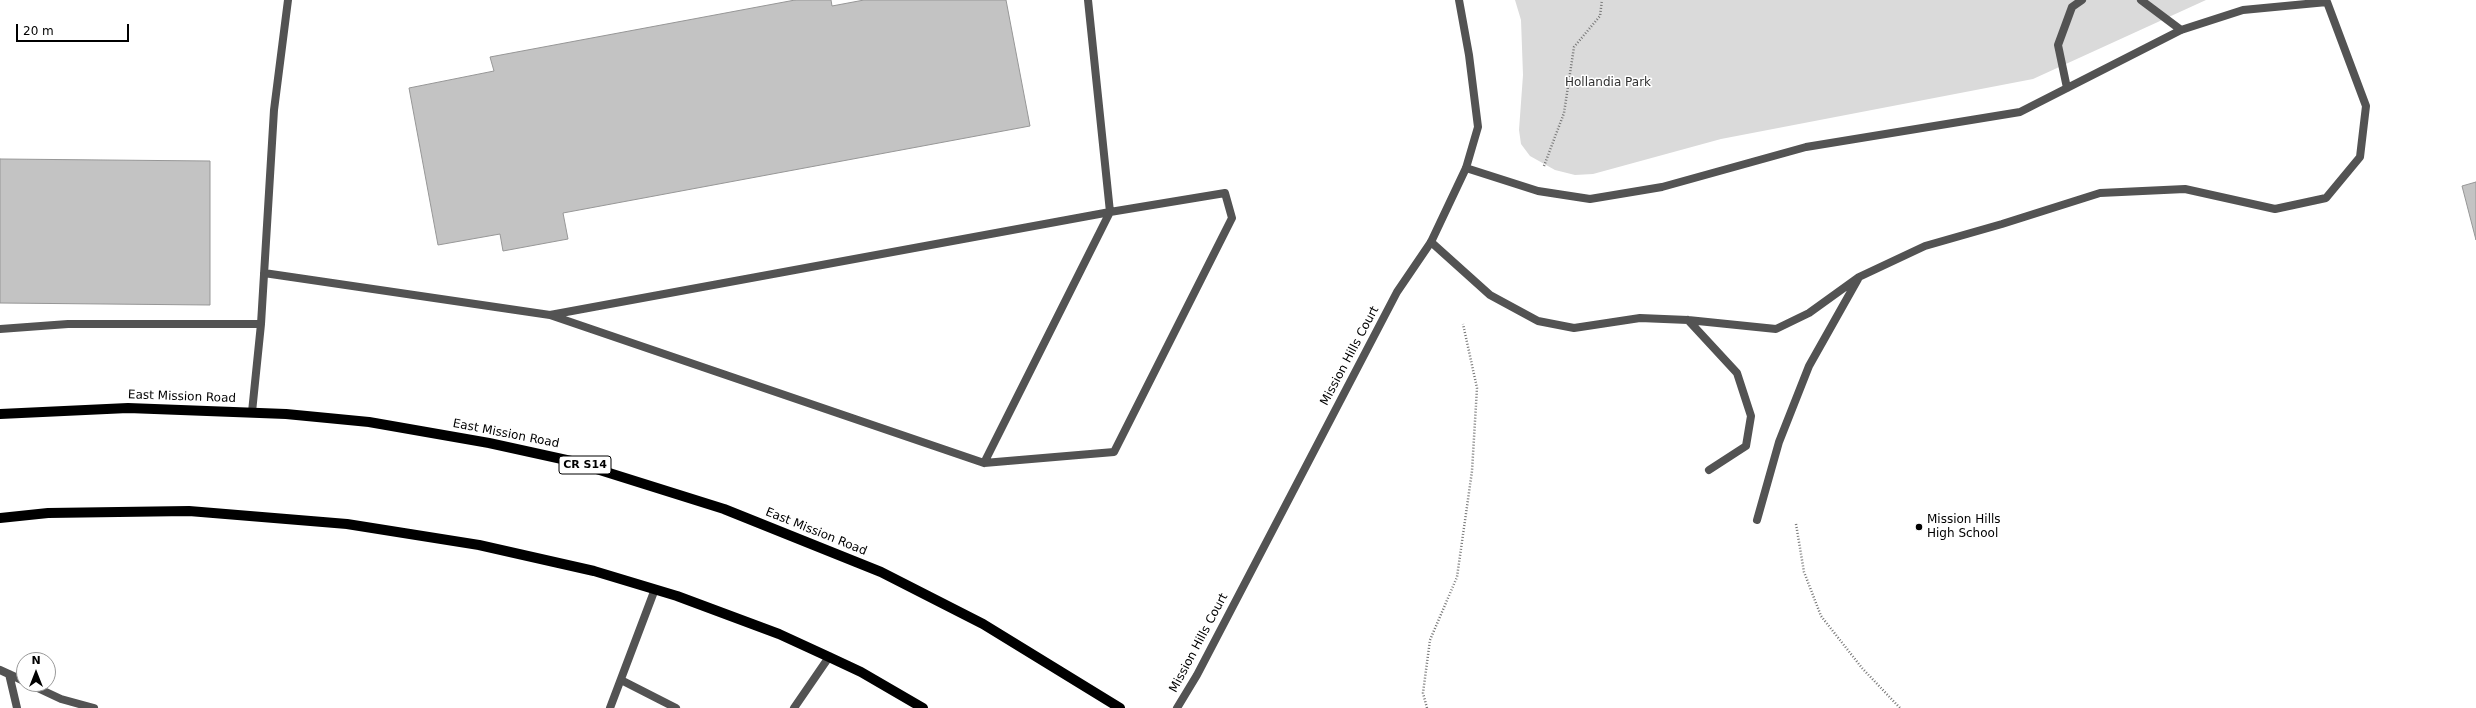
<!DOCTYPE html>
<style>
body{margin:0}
#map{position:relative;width:2476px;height:708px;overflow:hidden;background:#fff;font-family:"DejaVu Sans",sans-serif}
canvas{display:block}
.north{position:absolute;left:16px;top:652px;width:40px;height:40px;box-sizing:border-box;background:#fff;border:1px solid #999;border-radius:50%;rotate:0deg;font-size:11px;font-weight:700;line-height:16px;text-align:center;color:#000}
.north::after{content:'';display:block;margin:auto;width:14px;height:18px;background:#000;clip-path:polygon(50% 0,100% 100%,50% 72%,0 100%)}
.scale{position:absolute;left:16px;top:24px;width:113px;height:18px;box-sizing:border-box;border:2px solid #000;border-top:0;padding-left:5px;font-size:12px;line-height:14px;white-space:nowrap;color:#000;-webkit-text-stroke:3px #fff;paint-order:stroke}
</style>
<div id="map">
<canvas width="2476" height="708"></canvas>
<div class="north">N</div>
<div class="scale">20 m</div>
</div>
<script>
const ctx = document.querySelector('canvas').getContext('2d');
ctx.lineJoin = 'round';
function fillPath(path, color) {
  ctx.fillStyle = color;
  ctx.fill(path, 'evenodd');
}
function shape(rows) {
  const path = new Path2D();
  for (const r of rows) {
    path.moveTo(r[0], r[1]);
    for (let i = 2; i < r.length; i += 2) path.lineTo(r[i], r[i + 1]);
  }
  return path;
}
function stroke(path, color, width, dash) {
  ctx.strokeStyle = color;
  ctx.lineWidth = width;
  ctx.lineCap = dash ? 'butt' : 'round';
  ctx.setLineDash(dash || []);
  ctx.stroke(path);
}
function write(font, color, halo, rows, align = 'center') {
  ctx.font = font + ' "DejaVu Sans",sans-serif';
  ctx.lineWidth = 3;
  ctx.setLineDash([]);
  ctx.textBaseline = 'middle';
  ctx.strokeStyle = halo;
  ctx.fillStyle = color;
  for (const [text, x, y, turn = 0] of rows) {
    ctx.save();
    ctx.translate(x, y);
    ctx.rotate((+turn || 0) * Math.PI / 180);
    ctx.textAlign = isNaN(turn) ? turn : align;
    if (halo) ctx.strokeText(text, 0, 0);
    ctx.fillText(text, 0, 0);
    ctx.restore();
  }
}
fillPath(shape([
 [1515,0,2206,0,2033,79,1721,139,1593,174,1575,175,1555,170,1530,156,1521,144,1519,130,1523,75,1521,20]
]), '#dadada');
const building = shape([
 [795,0,831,0,832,6,864,0,1006,0,1030,126,563,213,568,239,503,251,500,234,438,245,409,88,494,71,490,57,795,0],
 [0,159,210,161,210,305,0,303,0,159],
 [2476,182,2476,240,2462,186,2476,182]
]);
fillPath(building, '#c3c3c3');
stroke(building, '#979797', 1);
stroke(shape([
 [1544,166,1564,113,1574,47,1600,16,1602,0],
 [1796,524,1804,572,1821,616,1862,668,1900,708],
 [1427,708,1423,693,1430,640,1457,577,1472,471,1477,388,1463,324]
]), '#757575', 2.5, [1, 2]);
stroke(shape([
 [2141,0,2181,30],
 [2067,88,2058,45,2072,7,2082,0],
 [1431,242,1490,295,1538,321,1574,328,1640,318,1688,320,1776,329,1809,313,1859,277,1925,246,2002,224,2100,193,2185,189,2275,209,2326,198,2360,157,2366,106,2327,2,2243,10,2181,30,2020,112,1806,147,1662,187,1590,199,1538,191,1466,168],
 [264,273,550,315,984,463,1114,452,1232,218,1225,193,1110,212,1088,0],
 [550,315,1110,212,984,463],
 [1688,320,1737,373,1751,416,1746,446,1709,470],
 [261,324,274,110,288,0],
 [0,329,68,324,261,324,252,412],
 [1757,520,1779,442,1809,366,1858,279],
 [0,670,24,681],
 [9,674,17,708],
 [621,680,676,708],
 [29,684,61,699,94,708],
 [610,708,655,589],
 [794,708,829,657]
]), '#535353', 8);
stroke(shape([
 [1177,708,1197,675,1397,292,1431,242,1466,168,1478,127,1469,55,1459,0]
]), '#535353', 8);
stroke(shape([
 [0,414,128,408,286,414,369,422,489,443,571,461,724,509,881,572,983,624,1120,708],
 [0,518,48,513,189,511,347,524,479,545,594,571,677,596,779,634,829,657,861,672,923,708]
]), '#000', 10);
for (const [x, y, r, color] of [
 [1919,527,4,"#000"]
]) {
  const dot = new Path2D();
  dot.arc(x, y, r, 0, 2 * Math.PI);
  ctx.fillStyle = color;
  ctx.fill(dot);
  stroke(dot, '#fff', 1.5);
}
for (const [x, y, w] of [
 [585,465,52]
]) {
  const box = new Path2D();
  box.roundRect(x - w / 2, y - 9, w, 18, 3);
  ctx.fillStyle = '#fff';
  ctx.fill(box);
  stroke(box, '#000', 1);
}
write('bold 11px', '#000', null, [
 ["CR S14",585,465]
]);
write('12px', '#313131', '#fff', [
 ["Hollandia Park",1608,83]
]);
write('12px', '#000', '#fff', [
 ["Mission Hills Court",1350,356,-62],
 ["East Mission Road",182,397,2],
 ["East Mission Road",506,434,11],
 ["East Mission Road",816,532,22],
 ["Mission Hills Court",1199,643,-62]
]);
write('12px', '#000', '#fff', [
 ["Mission Hills",1927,520],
 ["High School",1927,534]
], 'left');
</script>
